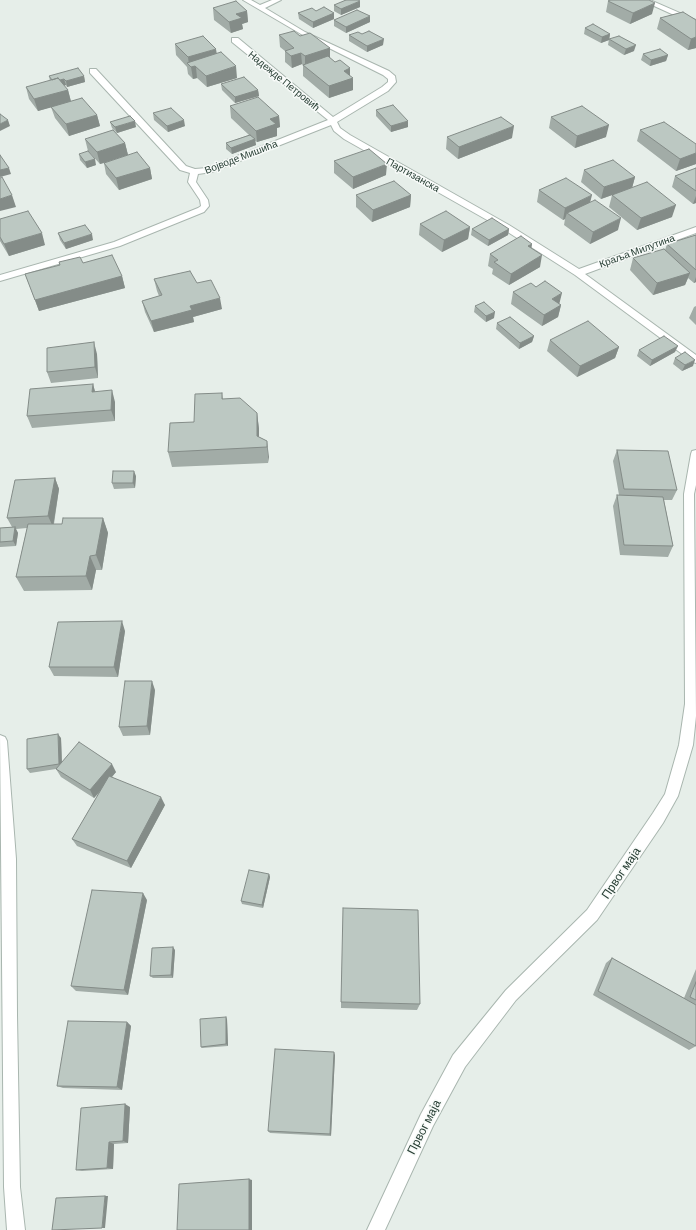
<!DOCTYPE html>
<meta charset="utf-8">
<style>
body{margin:0}
canvas{display:block;background:#e6eee9}
</style>
<canvas width="696" height="1230"></canvas>
<script>
const ctx = document.querySelector('canvas').getContext('2d');
ctx.lineJoin = 'round';
function shape(rows) {
  const path = new Path2D();
  for (const r of rows) {
    path.moveTo(r[0], r[1]);
    for (let i = 2; i < r.length; i += 2) path.lineTo(r[i], r[i + 1]);
  }
  return path;
}
function stroke(path, color, width, dash) {
  ctx.strokeStyle = color;
  ctx.lineWidth = width;
  ctx.lineCap = dash ? 'butt' : 'round';
  ctx.setLineDash(dash || []);
  ctx.stroke(path);
}
function fillPath(path, color) {
  ctx.fillStyle = color;
  ctx.fill(path, 'evenodd');
}
function write(font, color, halo, rows, align = 'center') {
  ctx.font = font + ' Barlow,sans-serif';
  ctx.lineWidth = 3;
  ctx.setLineDash([]);
  ctx.textBaseline = 'middle';
  ctx.strokeStyle = halo;
  ctx.fillStyle = color;
  for (const [text, x, y, turn = 0] of rows) {
    ctx.save();
    ctx.translate(x, y);
    ctx.rotate((+turn || 0) * Math.PI / 180);
    ctx.textAlign = isNaN(turn) ? turn : align;
    if (halo) ctx.strokeText(text, 0, 0);
    ctx.fillText(text, 0, 0);
    ctx.restore();
  }
}
const minor = shape([
 [243,0,251,0,260,5,272,0,281,0,265,8,305,32,389,71,395,76,396,82,388,91,337,122,340,128,350,135,509,225,579,269,696,227,696,233,585,274,696,355,696,363,693,362,575,275,503,229,344,139,334,131,331,125,212,172,198,174,196,182,208,200,209,206,204,212,120,246,0,281,0,275,114,242,198,208,201,206,200,200,188,182,190,173,180,170,90,73,90,69,96,69,186,166,195,169,207,168,328,120,232,42,232,38,238,38,333,117,382,87,388,82,388,79,383,75,301,34,243,0],
 [641,0,650,0,696,20,696,25,641,0],
 [696,450,696,485,694,494,696,716,693,745,678,796,663,823,597,920,516,1000,465,1067,433,1126,385,1230,367,1230,421,1114,453,1055,506,990,587,910,653,813,665,794,679,745,685,704,684,494,691,454,692,451,696,450],
 [0,735,5,737,7,741,16,859,17,1015,20,1187,25,1230,7,1230,4,1187,0,735]
]);
stroke(minor, '#a9b6af', 2);
fillPath(minor, '#fff');
fillPath(shape([
 [608,1,652,14,630,24,606,12],
 [334,5,360,7,341,15,334,11],
 [213,8,247,11,248,22,242,24,243,29,231,33,214,20],
 [316,11,334,13,334,19,313,28,299,19,298,13],
 [683,12,696,48,688,50,657,29,660,18],
 [334,20,370,22,346,33,334,26],
 [585,28,610,34,609,40,601,43,584,34],
 [362,34,383,45,367,52,349,41,349,35],
 [279,35,300,36,330,48,330,58,335,62,350,68,350,76,353,90,329,98,303,76,303,66,302,64,292,68,285,62,285,51,280,47],
 [609,39,634,51,624,55,608,45],
 [175,44,217,54,237,78,207,87,197,78,193,79,188,74,187,67,176,55],
 [643,54,668,55,666,61,650,66,641,60],
 [49,76,84,76,85,82,67,87,66,85,64,86,68,90,71,101,97,115,100,126,69,136,55,118,51,107,38,111,29,99,26,87,50,81],
 [221,84,258,90,259,96,235,103,222,90],
 [230,106,279,116,280,127,277,128,277,136,257,142,255,141,256,145,232,154,226,149,226,143,249,135,231,118],
 [376,110,408,127,391,132,376,116],
 [153,113,185,126,168,132,154,120],
 [551,117,606,137,575,148,549,128],
 [110,122,136,127,117,133,112,128],
 [640,130,696,144,696,164,676,171,637,141],
 [447,137,512,138,458,159,446,149],
 [85,139,125,143,128,155,110,161,150,168,152,179,119,190,106,174,104,163,100,164,88,151],
 [79,154,96,165,87,168,80,160],
 [334,161,386,175,353,189,334,173],
 [696,168,696,203,693,204,672,187,675,176],
 [584,170,635,177,632,188,672,217,637,230,609,207,612,195,601,199,581,182],
 [539,190,590,202,618,230,590,244,564,225,565,219,563,220,537,202],
 [356,195,411,195,410,207,372,222,356,207],
 [0,219,45,245,9,256,0,241],
 [420,224,470,227,468,239,442,252,419,235],
 [472,229,509,229,508,235,488,246,471,235],
 [58,233,93,240,66,249,60,240],
 [696,235,696,282,694,283,688,278,685,285,653,295,630,270,633,258,665,250,667,244],
 [532,244,531,248,540,267,509,285,492,274,493,269,488,266,490,254],
 [25,274,122,276,125,288,39,311],
 [154,279,197,283,222,309,193,317,194,322,154,332,145,312,142,301,159,296,157,291],
 [536,287,561,305,558,317,542,326,511,304,513,292],
 [475,306,494,318,486,322,474,312],
 [696,306,696,325,689,318,694,307],
 [497,323,534,336,532,342,519,349,496,329],
 [550,340,619,347,615,358,577,377,547,351],
 [639,350,675,352,650,366,637,356],
 [97,354,98,378,51,383,47,372],
 [675,358,693,366,682,371,673,364],
 [93,384,95,392,115,402,115,421,32,428,27,416],
 [222,393,223,399,257,413,259,429,259,437,267,441,268,463,172,467,168,452,194,422],
 [617,450,677,490,672,500,664,500,673,546,668,557,620,555,613,506,617,495,619,495,613,461],
 [136,476,135,488,114,489,112,483],
 [55,478,59,489,54,524,62,524,103,518,108,533,102,570,96,570,92,590,24,591,16,577,27,528,16,529,18,533,16,546,0,547,0,528,12,527,7,518],
 [125,631,118,677,54,676,49,667],
 [155,690,150,735,123,736,119,727],
 [61,738,62,762,116,772,112,777,165,805,131,868,77,846,72,839,99,793,94,798,61,777,56,769,30,773,27,769],
 [269,874,270,877,263,908,242,904,241,901],
 [147,900,128,995,76,991,71,986],
 [175,950,173,978,153,978,150,976],
 [612,958,684,998,696,969,696,1046,689,1050,593,995,606,963],
 [341,1002,420,1004,417,1010,341,1008],
 [227,1019,228,1046,202,1048,201,1047],
 [127,1022,131,1026,122,1090,63,1088,57,1086],
 [335,1055,331,1136,270,1133,268,1131],
 [130,1107,128,1143,114,1144,113,1169,82,1171,76,1170]
]), '#a2aca7');
fillPath(shape([
 [360,1,360,7,341,15,341,9],
 [655,3,652,14,630,24,633,13],
 [247,11,248,22,242,24,243,29,231,33,229,22,236,14],
 [334,13,334,19,313,28,313,22],
 [370,16,370,22,346,33,346,27],
 [610,34,609,40,601,43,602,37],
 [696,37,696,48,688,50,691,39],
 [384,39,383,45,367,52,367,46],
 [636,45,634,51,624,55,626,49],
 [330,48,330,59,305,66,305,56],
 [216,49,218,61,196,67,197,78,193,79,191,67,189,65,188,57],
 [301,53,302,64,292,68,291,56],
 [668,55,666,61,650,66,651,60],
 [236,66,237,78,207,87,206,76],
 [350,68,350,79,353,78,353,90,329,98,329,86,344,71],
 [84,76,85,82,67,87,66,81],
 [64,79,66,85,55,88,54,82],
 [68,90,71,102,38,111,34,99],
 [258,90,259,96,235,103,235,97],
 [97,115,100,126,69,136,66,124],
 [279,116,280,127,277,128,277,136,257,142,256,131,270,119],
 [8,120,10,126,0,131,0,124],
 [184,120,185,126,168,132,167,126],
 [135,121,136,127,117,133,115,127],
 [408,121,408,127,391,132,391,126],
 [609,125,606,137,575,148,577,136],
 [514,126,512,138,458,159,459,147],
 [255,139,256,145,232,154,231,148],
 [125,143,128,155,100,164,97,152],
 [696,153,696,164,676,171,680,159],
 [95,159,96,165,87,168,85,162],
 [387,164,386,175,353,189,353,177],
 [9,168,11,174,0,177,0,170],
 [150,168,152,179,119,190,116,178],
 [635,177,632,188,601,199,604,187],
 [12,195,16,207,0,211,0,199],
 [411,195,410,207,372,222,373,210],
 [592,195,589,207,567,213,565,219,563,220,565,208],
 [696,196,696,203,693,204],
 [676,205,672,217,637,230,641,218],
 [621,218,618,230,590,244,593,232],
 [470,227,468,239,442,252,444,240],
 [509,229,508,235,488,246,489,240],
 [42,233,45,245,9,256,4,244],
 [92,234,93,240,66,249,64,243],
 [532,244,530,255,528,246],
 [542,255,540,267,509,285,511,274],
 [690,273,685,285,653,295,657,283],
 [122,276,125,288,39,311,35,300],
 [696,277,696,282,694,283],
 [562,293,559,305,552,299],
 [220,298,222,309,193,317,194,322,154,332,151,321,190,306],
 [561,305,558,317,542,326,544,315],
 [495,312,494,318,486,322,486,316],
 [534,336,532,342,519,349,520,343],
 [94,342,97,354,98,378,95,367],
 [678,346,675,352,650,366,652,360],
 [619,347,615,358,577,377,580,366],
 [695,360,693,366,682,371,685,365],
 [93,384,96,395,92,392],
 [112,390,115,402,115,421,111,410],
 [257,413,259,429,259,447,257,436],
 [267,441,269,457,268,463,267,447],
 [134,471,136,476,135,488,133,483],
 [55,478,59,489,53,527,48,516],
 [103,518,108,533,102,570,96,555],
 [15,527,18,533,16,546,13,541],
 [90,556,96,570,92,590,86,576],
 [122,621,125,631,118,677,114,667],
 [152,681,155,690,150,735,147,726],
 [58,734,61,738,62,768,59,764],
 [112,764,116,772,94,798,90,790],
 [161,797,165,805,131,868,127,861],
 [269,874,270,877,263,908,262,905],
 [143,893,147,900,128,995,124,990],
 [173,947,175,950,173,978,171,975],
 [226,1017,227,1019,228,1046,226,1044],
 [127,1022,131,1026,122,1090,117,1087],
 [334,1052,335,1055,331,1136,330,1134],
 [125,1104,130,1107,128,1143,123,1141],
 [109,1142,114,1144,113,1169,107,1168],
 [249,1179,252,1180,252,1230,249,1230],
 [105,1196,108,1196,105,1228,102,1228]
]), '#848c88');
const building = shape([
 [346,0,358,0,360,1,341,9,334,5,346,0],
 [610,0,649,0,655,3,633,13,608,1,610,0],
 [236,1,247,11,236,14,242,18,229,22,213,8,236,1],
 [324,7,334,13,313,22,298,13,312,8,316,11,324,7],
 [357,10,370,16,346,27,334,20,357,10],
 [683,12,696,20,696,37,691,39,660,18,683,12],
 [593,24,610,34,602,37,585,28,593,24],
 [294,31,300,36,310,33,330,48,305,56,301,53,291,56,285,51,294,48,279,35,294,31],
 [369,31,384,39,367,46,349,35,358,32,362,34,369,31],
 [203,36,216,49,188,57,175,44,203,36],
 [619,36,636,45,626,49,609,39,619,36],
 [660,49,668,55,651,60,643,54,660,49],
 [221,52,236,66,206,76,195,66,191,67,187,63,221,52],
 [328,56,335,62,340,60,350,68,344,71,353,78,329,86,303,65,328,56],
 [78,68,84,76,66,81,64,79,60,80,58,78,52,80,49,76,78,68],
 [244,77,258,90,235,97,221,84,244,77],
 [58,78,68,90,34,99,26,87,58,78],
 [258,97,279,116,270,119,276,124,256,131,230,106,258,97],
 [82,98,97,115,66,124,51,107,82,98],
 [393,105,408,121,391,126,376,110,393,105],
 [582,106,609,125,577,136,551,117,582,106],
 [171,108,184,120,167,126,153,113,171,108],
 [0,114,8,120,0,124,0,114],
 [130,116,135,121,115,127,110,122,130,116],
 [501,117,514,126,459,147,447,137,501,117],
 [664,122,696,144,696,153,680,159,640,130,664,122],
 [113,130,125,143,97,152,85,139,113,130],
 [250,135,255,139,231,148,226,143,250,135],
 [369,149,387,164,353,177,334,161,369,149],
 [88,151,95,159,85,162,79,154,88,151],
 [137,152,150,168,116,178,104,163,137,152],
 [0,155,9,168,0,170,0,155],
 [613,160,635,177,604,187,584,170,613,160],
 [696,168,696,191,675,176,696,168],
 [2,177,12,195,0,199,0,178,2,177],
 [566,178,592,195,565,208,539,190,566,178],
 [394,181,411,195,373,210,356,195,394,181],
 [647,182,676,205,641,218,612,195,647,182],
 [595,200,621,218,593,232,567,213,595,200],
 [28,211,42,233,4,244,0,237,0,219,28,211],
 [446,211,470,227,444,240,420,224,446,211],
 [492,218,509,229,489,240,472,229,492,218],
 [85,225,92,234,64,243,58,233,85,225],
 [696,235,696,270,667,244,696,235],
 [521,236,532,244,528,246,542,255,511,274,494,262,498,260,490,254,521,236],
 [664,249,690,273,657,283,633,258,664,249],
 [112,255,122,276,35,300,25,274,60,265,59,262,80,257,83,263,112,255],
 [190,271,197,283,211,280,220,298,190,306,192,310,151,321,142,301,162,295,154,279,190,271],
 [545,281,562,293,552,299,561,305,544,315,513,292,531,283,536,287,545,281],
 [484,302,495,312,486,316,475,306,484,302],
 [510,317,534,336,520,343,497,323,510,317],
 [588,321,619,347,580,366,550,340,588,321],
 [664,336,678,346,652,360,639,350,664,336],
 [94,342,95,367,47,372,47,348,94,342],
 [685,352,695,360,685,365,675,358,685,352],
 [93,384,92,392,112,390,111,410,27,416,30,389,93,384],
 [222,393,222,399,240,398,257,413,257,436,267,441,267,447,168,452,170,423,194,422,195,394,222,393],
 [617,450,668,451,677,490,624,489,617,450],
 [113,471,134,471,133,483,112,483,113,471],
 [55,478,48,516,7,518,15,480,55,478],
 [617,495,663,497,673,546,624,545,617,495],
 [63,518,103,518,96,555,90,556,86,576,16,577,28,524,62,524,63,518],
 [15,527,13,541,0,542,0,528,15,527],
 [122,621,114,667,49,667,58,622,122,621],
 [125,681,152,681,147,726,119,727,125,681],
 [58,734,59,764,27,769,27,739,58,734],
 [79,742,112,764,90,790,56,769,79,742],
 [109,776,161,797,127,861,72,839,109,776],
 [249,870,269,874,262,905,241,901,249,870],
 [92,890,143,893,124,990,71,986,92,890],
 [343,908,418,910,420,1004,341,1002,343,908],
 [173,947,171,975,150,976,152,948,173,947],
 [612,958,696,1005,696,1046,598,991,612,958],
 [696,982,696,1000,690,997,696,982],
 [226,1017,226,1044,201,1047,200,1019,226,1017],
 [68,1021,127,1022,117,1087,57,1086,68,1021],
 [275,1049,334,1052,330,1134,268,1131,275,1049],
 [125,1104,123,1141,109,1142,107,1168,76,1170,81,1108,125,1104],
 [249,1179,249,1230,177,1230,179,1184,249,1179],
 [105,1196,102,1228,52,1230,56,1198,105,1196]
]);
fillPath(building, '#bcc8c2');
stroke(building, '#848c88', 1);
write('10px', '#273e34', '#f7faf8', [
 ["Надежде Петровић",284,81,39],
 ["Војводе Мишића",241,157,-21],
 ["Партизанска",413,175,29],
 ["Краља Милутина",637,251,-20]
]);
write('12px', '#273e34', '#f7faf8', [
 ["Првог маја",621,873,-56],
 ["Првог маја",424,1127,-63]
]);
</script>
